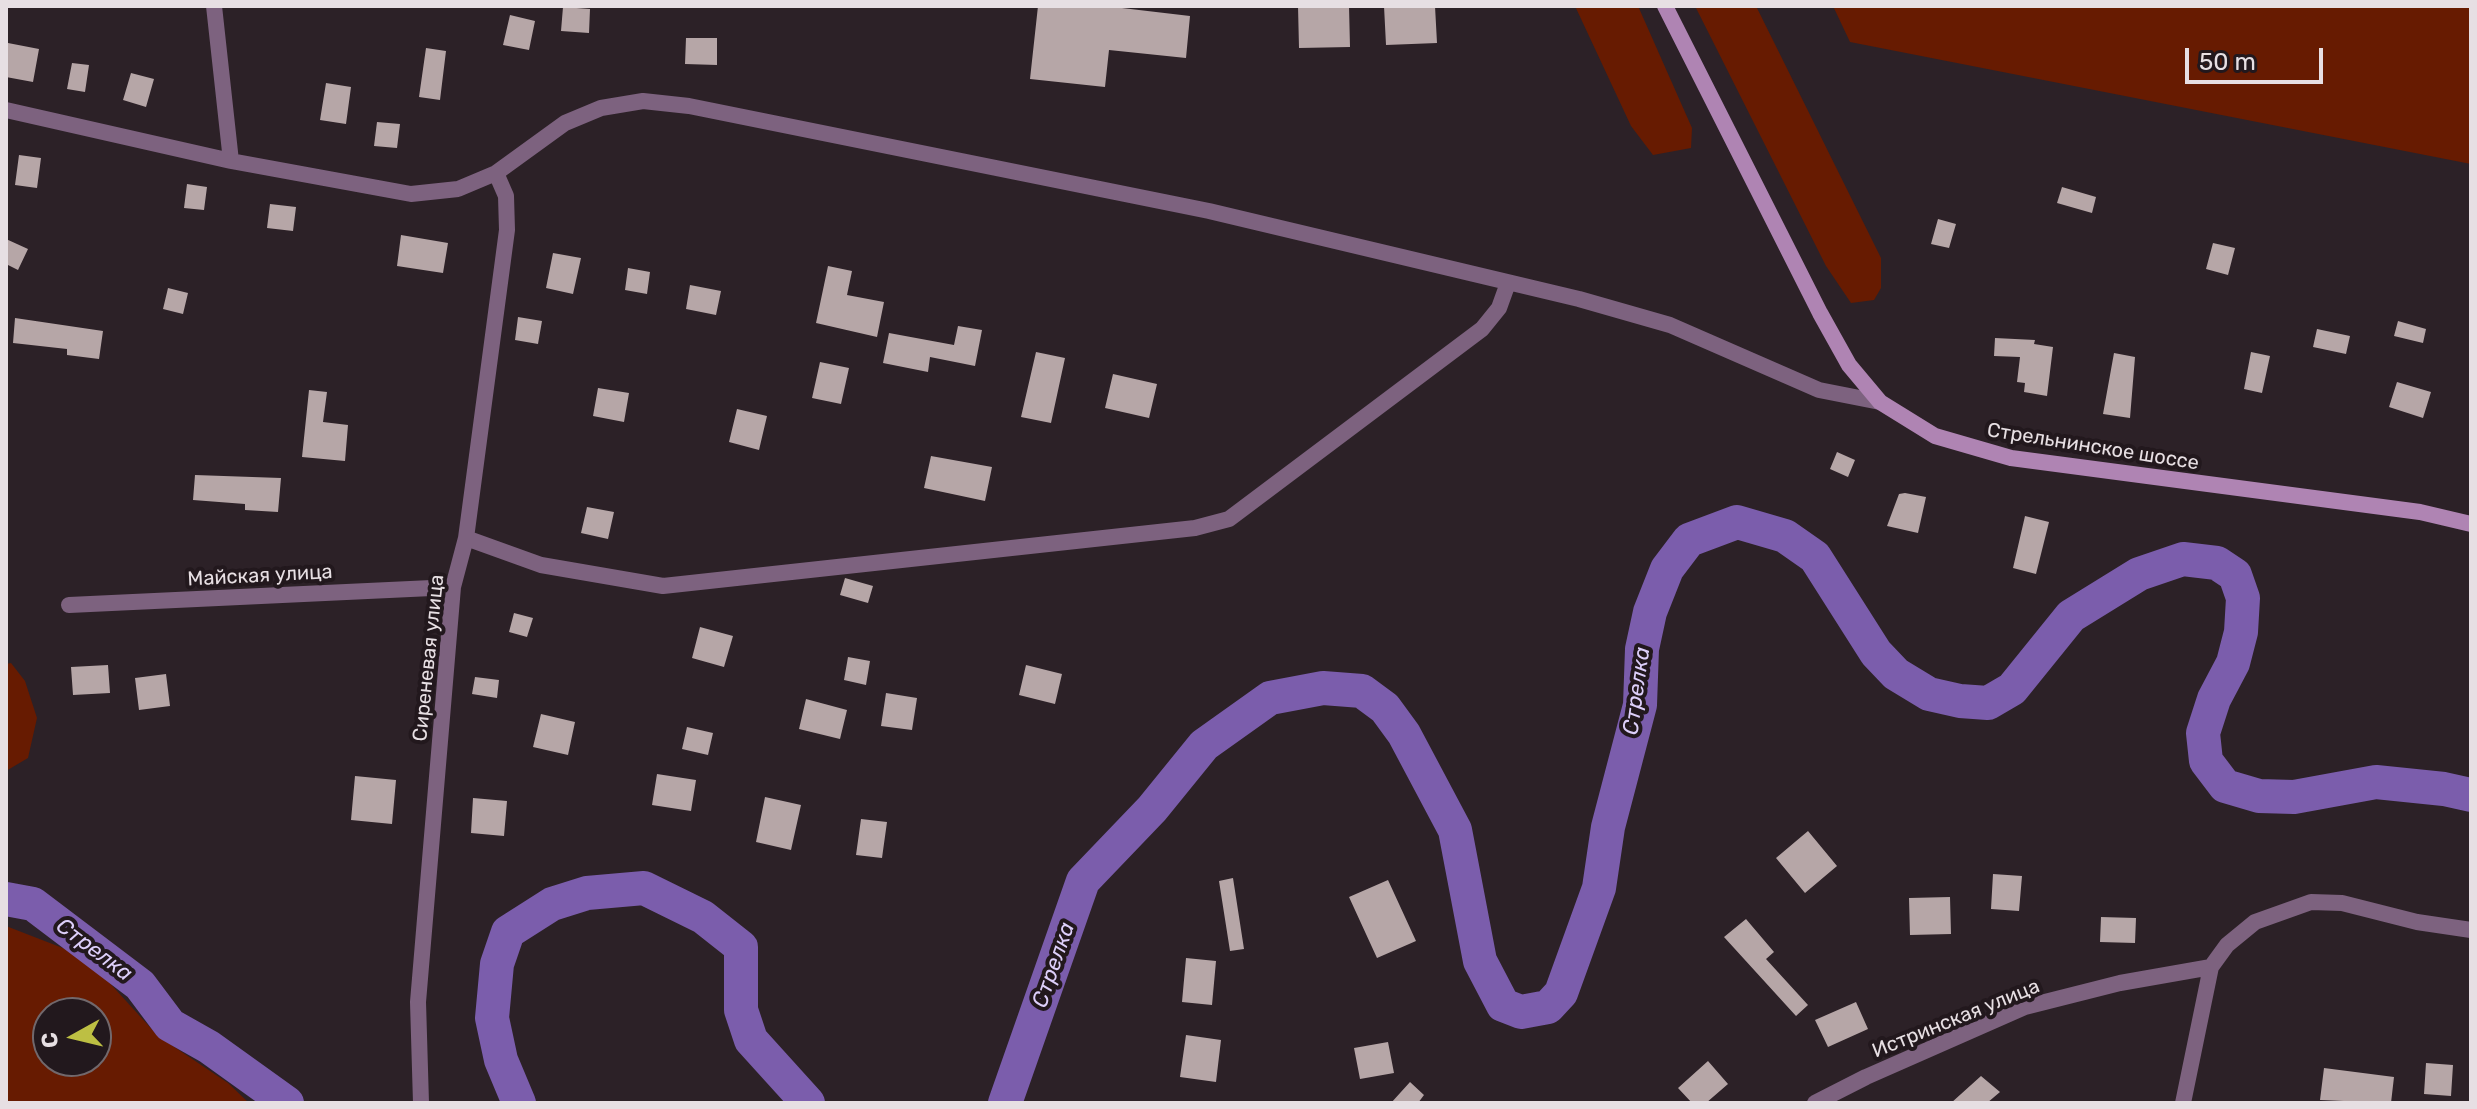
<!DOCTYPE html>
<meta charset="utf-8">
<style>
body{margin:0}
#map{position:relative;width:2477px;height:1109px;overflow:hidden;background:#2c2127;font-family:Rubik,sans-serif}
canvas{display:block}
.frame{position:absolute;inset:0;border:8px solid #e7dfe3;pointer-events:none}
.north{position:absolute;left:32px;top:997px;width:80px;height:80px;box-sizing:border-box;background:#22181d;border:2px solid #71686c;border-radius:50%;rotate:262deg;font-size:22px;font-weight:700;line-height:32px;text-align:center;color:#e7dfe3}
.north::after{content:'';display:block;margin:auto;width:28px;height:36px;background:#bdbf43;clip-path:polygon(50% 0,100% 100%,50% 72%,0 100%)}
.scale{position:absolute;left:2185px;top:48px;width:138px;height:36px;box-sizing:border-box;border:4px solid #e7dfe3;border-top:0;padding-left:10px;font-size:24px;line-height:28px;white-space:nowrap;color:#e7dfe3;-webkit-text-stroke:6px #22181d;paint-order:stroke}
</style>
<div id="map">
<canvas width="2477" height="1109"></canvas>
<div class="frame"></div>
<div class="north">С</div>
<div class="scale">50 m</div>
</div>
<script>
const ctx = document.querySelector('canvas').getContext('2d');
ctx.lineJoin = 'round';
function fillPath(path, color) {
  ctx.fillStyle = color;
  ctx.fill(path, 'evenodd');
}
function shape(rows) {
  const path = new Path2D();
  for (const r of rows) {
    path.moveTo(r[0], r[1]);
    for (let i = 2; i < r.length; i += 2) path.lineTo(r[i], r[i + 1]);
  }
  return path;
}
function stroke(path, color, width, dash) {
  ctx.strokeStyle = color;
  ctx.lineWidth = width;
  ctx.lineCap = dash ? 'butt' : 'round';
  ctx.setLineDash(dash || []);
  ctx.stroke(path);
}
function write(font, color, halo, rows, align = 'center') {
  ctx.font = font + ' Rubik,sans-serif';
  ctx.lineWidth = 8;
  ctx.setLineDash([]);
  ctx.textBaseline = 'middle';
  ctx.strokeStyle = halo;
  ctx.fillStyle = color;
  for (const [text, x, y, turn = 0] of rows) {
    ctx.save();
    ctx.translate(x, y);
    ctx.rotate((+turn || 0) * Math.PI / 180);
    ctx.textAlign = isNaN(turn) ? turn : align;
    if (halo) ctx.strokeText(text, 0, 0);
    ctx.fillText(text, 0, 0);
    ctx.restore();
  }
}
fillPath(shape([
 [1575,6,1638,6,1692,128,1691,148,1653,155,1631,126],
 [1695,6,1756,6,1881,258,1881,288,1874,300,1851,303,1826,266],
 [1833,6,2471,6,2471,164,1850,42],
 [11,663,25,681,37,718,28,758,6,771,6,664],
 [6,926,86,957,158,1036,228,1083,249,1103,6,1103],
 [96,1013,96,1061,48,1061,48,1013]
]), '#671b01');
stroke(shape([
 [6,899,33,904,140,985,170,1025,209,1047,287,1103],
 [519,1103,501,1060,492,1018,497,964,508,932,552,904,587,893,644,888,703,917,741,947,741,1010,751,1040,808,1103],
 [1005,1103,1083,881,1152,809,1204,745,1270,698,1323,688,1362,691,1385,708,1404,734,1455,830,1480,961,1503,1005,1521,1012,1548,1007,1561,993,1599,888,1608,827,1640,705,1642,649,1650,612,1667,569,1689,540,1737,522,1785,536,1815,557,1876,653,1896,674,1929,694,1960,701,1988,703,2012,689,2071,616,2139,574,2183,559,2217,563,2235,575,2243,598,2241,632,2233,663,2214,699,2203,733,2206,761,2225,786,2259,796,2294,797,2376,782,2444,789,2471,795]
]), '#7b5dac', 34);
fillPath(shape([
 [1038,6,1105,6,1190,16,1186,58,1109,50,1105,87,1030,79],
 [1298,6,1349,6,1350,47,1299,48],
 [1384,6,1435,6,1437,43,1386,45],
 [563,7,590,9,589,33,561,31],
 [510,15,535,21,529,50,503,45],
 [686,38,717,38,717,65,685,64],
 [8,43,39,49,33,82,6,77],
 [426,48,446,51,440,100,419,97],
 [72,63,89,65,85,92,67,89],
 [131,73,154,79,146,107,123,100],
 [326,83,351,87,346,124,320,120],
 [377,122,400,124,397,148,374,146],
 [19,155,41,158,37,188,15,185],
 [187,184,207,187,204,210,184,208],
 [2062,187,2096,197,2092,213,2057,203],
 [270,204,296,207,293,231,267,228],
 [1938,219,1956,224,1949,248,1931,244],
 [401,235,448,243,443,273,397,266],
 [6,239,28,249,18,270,6,264],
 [2213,243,2235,248,2228,275,2206,269],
 [553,253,581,258,573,294,546,288],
 [828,266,852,271,847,295,884,302,877,337,816,323],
 [628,268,650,272,647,294,625,290],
 [690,285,721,291,716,315,686,309],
 [168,288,188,293,183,314,163,309],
 [518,317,542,321,538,344,515,340],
 [15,318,103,331,99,359,67,355,67,349,13,343],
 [2398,321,2426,329,2423,343,2394,336],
 [958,326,982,330,975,366,930,357,928,372,883,363,889,333,954,345],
 [2317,329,2350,336,2346,354,2313,347],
 [1995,338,2035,340,2034,344,2053,347,2047,396,2024,392,2025,383,2017,382,2020,357,1994,356],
 [1036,352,1065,358,1051,423,1021,417],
 [2251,352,2270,356,2262,393,2244,389],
 [2114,353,2135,357,2130,418,2103,414],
 [820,362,849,368,841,404,812,398],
 [1113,374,1157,384,1149,418,1105,408],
 [2397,382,2431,392,2423,418,2389,407],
 [598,388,629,393,624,422,593,416],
 [309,390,327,392,323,422,348,425,345,461,302,457],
 [737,409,767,416,759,450,729,442],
 [1837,452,1855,460,1848,477,1830,469],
 [931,456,992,467,985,501,924,488],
 [195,475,281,478,278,512,245,510,245,504,193,500],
 [1905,493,1926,497,1918,533,1887,526,1899,494],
 [587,507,614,512,608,539,581,533],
 [2025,516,2049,522,2036,574,2013,568],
 [845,578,873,586,868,603,840,595],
 [514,613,533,618,527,637,509,632],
 [700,627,733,636,724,667,692,658],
 [848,657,870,661,866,685,844,680],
 [108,665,110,693,73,695,71,667],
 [1026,665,1062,674,1055,704,1019,695],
 [166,674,170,706,139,710,135,678],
 [475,677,499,680,497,698,472,694],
 [886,693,917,698,912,730,881,726],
 [806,699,847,710,840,739,799,729],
 [541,714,575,722,568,755,533,747],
 [687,727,713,733,708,755,682,749],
 [657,774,696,780,691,811,652,805],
 [355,776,396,780,392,824,351,820],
 [765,797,801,805,791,850,756,842],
 [473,798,507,801,504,836,471,833],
 [861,819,887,822,882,858,856,855],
 [1808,831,1837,866,1805,893,1776,858],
 [1993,874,2022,876,2019,911,1991,909],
 [1233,878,1244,949,1230,951,1219,881],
 [1388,880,1416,941,1377,958,1349,897],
 [1950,897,1951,934,1910,935,1909,898],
 [2101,917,2136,918,2135,943,2100,942],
 [1746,919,1774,952,1766,959,1808,1005,1796,1016,1724,937],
 [1186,958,1216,961,1212,1005,1182,1002],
 [1856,1002,1868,1029,1828,1047,1815,1020],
 [1186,1035,1221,1040,1216,1082,1180,1077],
 [1388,1042,1394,1073,1360,1079,1354,1048],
 [1708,1061,1728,1084,1706,1103,1692,1103,1678,1088],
 [2426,1063,2453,1065,2451,1096,2424,1094],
 [2324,1068,2394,1077,2391,1103,2320,1100],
 [1981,1076,2000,1092,1987,1103,1951,1103],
 [1410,1082,1424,1095,1418,1103,1391,1103]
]), '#b6a6a7');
stroke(shape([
 [214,6,231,161],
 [6,110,231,161,411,194,458,189,496,173,565,123,601,108,643,101,689,106,1209,211,1579,299,1670,325,1819,390,1880,402],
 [466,538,541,565,663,586,1195,528,1229,519,1482,329,1499,308,1508,283],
 [69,605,453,587],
 [421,1103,418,1002,453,587,466,538,507,230,506,196,496,173],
 [1815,1103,1866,1077,2025,1007,2120,983,2211,967],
 [2183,1103,2211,967,2227,945,2255,922,2311,902,2342,903,2417,922,2471,930]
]), '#7d627f', 16);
stroke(shape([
 [1665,6,1820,313,1849,365,1880,402,1935,436,2011,458,2420,512,2471,524]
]), '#af84b3', 16);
write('20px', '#e7dfe3', '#22181d', [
 ["Стрельнинское шоссе",2093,447,9],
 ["Майская улица",260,576,-3],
 ["Сиреневая улица",429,658,-84],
 ["Истринская улица",1956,1019,-22]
]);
write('italic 22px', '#ddcffa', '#22181d', [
 ["Стрелка",1637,691,-82],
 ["Стрелка",94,950,37],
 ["Стрелка",1054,965,-71]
]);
</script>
